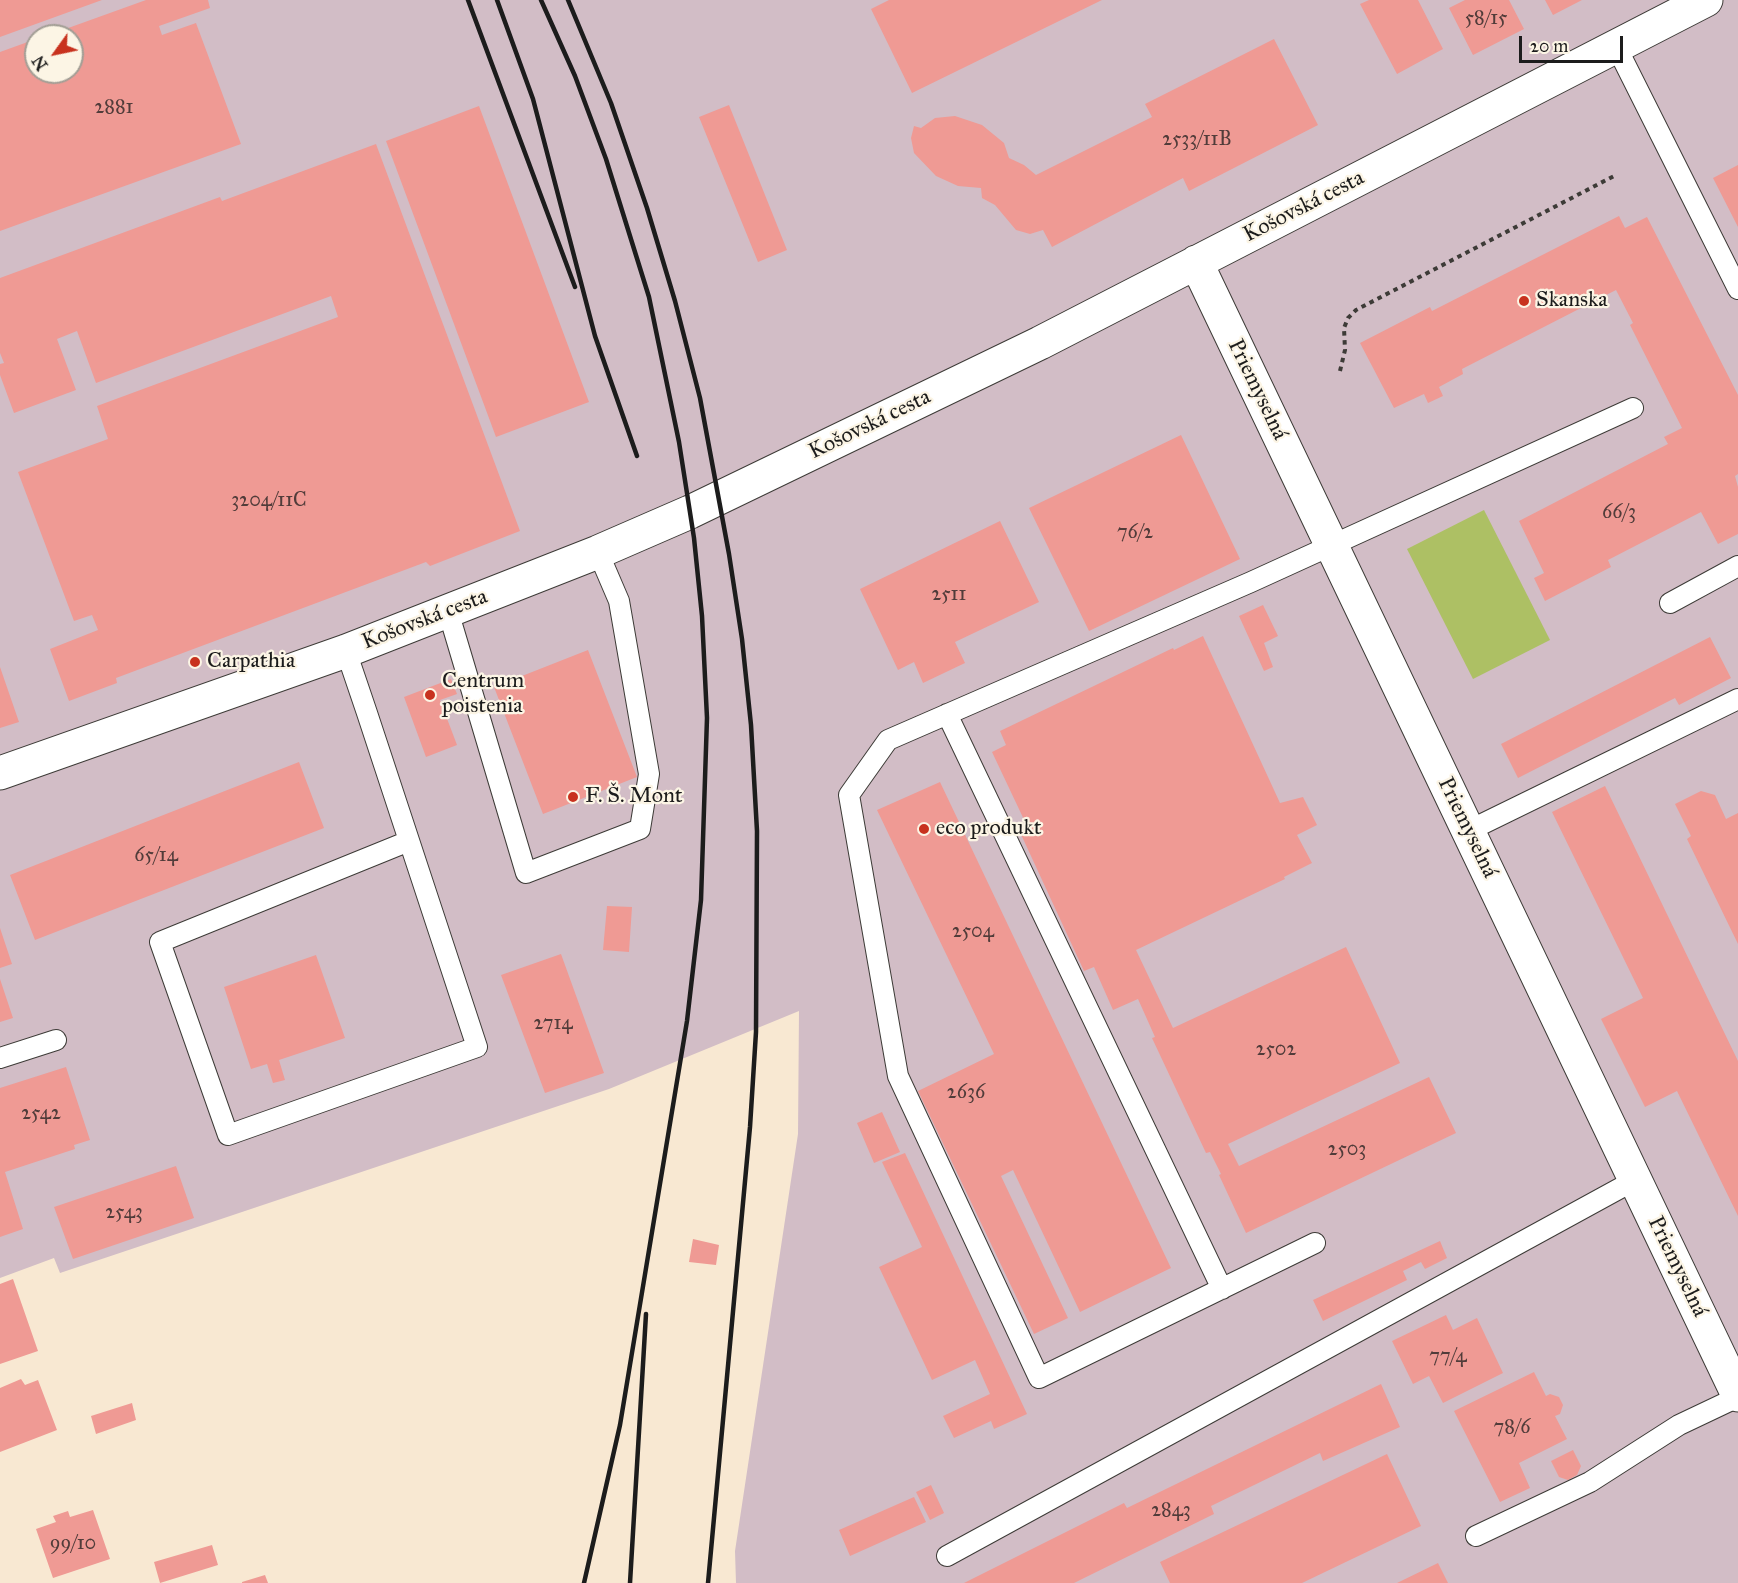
<!DOCTYPE html>
<meta charset="utf-8">
<style>
body{margin:0}
#map{position:relative;width:1738px;height:1583px;overflow:hidden;background:#f8e8d2;font-family:"IM FELL Great Primer",serif}
canvas{display:block}
.north{position:absolute;left:24px;top:24px;width:60px;height:60px;box-sizing:border-box;background:#fcf5e5;border:2px solid #a29e95;border-radius:50%;rotate:237deg;font-size:16px;font-weight:700;line-height:24px;text-align:center;color:#1c1c1c}
.north::after{content:'';display:block;margin:auto;width:21px;height:27px;background:#c8321e;clip-path:polygon(50% 0,100% 100%,50% 72%,0 100%)}
.scale{position:absolute;left:1519px;top:36px;width:104px;height:27px;box-sizing:border-box;border:3px solid #1c1c1c;border-top:0;padding-left:8px;font-size:18px;line-height:21px;white-space:nowrap;color:#1c1c1c;-webkit-text-stroke:4px #fcf5e5;paint-order:stroke}
</style>
<div id="map">
<canvas width="1738" height="1583"></canvas>
<div class="north">N</div>
<div class="scale">20 m</div>
</div>
<script>
const ctx = document.querySelector('canvas').getContext('2d');
ctx.lineJoin = 'round';
function fillPath(path, color) {
  ctx.fillStyle = color;
  ctx.fill(path, 'evenodd');
}
function shape(rows) {
  const path = new Path2D();
  for (const r of rows) {
    path.moveTo(r[0], r[1]);
    for (let i = 2; i < r.length; i += 2) path.lineTo(r[i], r[i + 1]);
  }
  return path;
}
function stroke(path, color, width, dash) {
  ctx.strokeStyle = color;
  ctx.lineWidth = width;
  ctx.lineCap = dash ? 'butt' : 'round';
  ctx.setLineDash(dash || []);
  ctx.stroke(path);
}
function write(font, color, halo, rows, align = 'center') {
  ctx.font = font + ' "IM FELL Great Primer",serif';
  ctx.lineWidth = 4.5;
  ctx.setLineDash([]);
  ctx.textBaseline = 'middle';
  ctx.strokeStyle = halo;
  ctx.fillStyle = color;
  for (const [text, x, y, turn = 0] of rows) {
    ctx.save();
    ctx.translate(x, y);
    ctx.rotate((+turn || 0) * Math.PI / 180);
    ctx.textAlign = isNaN(turn) ? turn : align;
    if (halo) ctx.strokeText(text, 0, 0);
    ctx.fillText(text, 0, 0);
    ctx.restore();
  }
}
fillPath(shape([
 [0,0,1738,0,1738,1583,736,1583,735,1551,798,1134,799,1011,609,1089,60,1273,54,1258,0,1278],
 [36,36,72,36,72,72,36,72]
]), '#d2bdc6');
fillPath(shape([
 [1484,510,1550,640,1473,679,1407,549]
]), '#adc064');
fillPath(shape([
 [0,0,102,0,0,37],
 [146,0,208,0,210,8,159,26,162,35,196,23,241,144,0,231,0,52,36,39,36,72,72,72,72,36,46,36],
 [889,0,1102,0,912,93,871,9],
 [1369,0,1418,0,1443,49,1397,74,1360,4],
 [1465,0,1509,0,1524,29,1473,55,1449,8],
 [1545,0,1582,0,1553,15],
 [1274,39,1318,125,1189,191,1183,178,1052,247,1043,230,1030,234,1016,230,995,205,982,198,981,188,958,186,936,176,914,153,911,138,914,126,921,128,935,118,955,116,982,125,1004,143,1009,158,1024,165,1036,175,1152,117,1145,104],
 [729,105,787,250,758,262,699,117],
 [479,106,589,402,496,437,386,141],
 [376,144,520,531,430,566,426,562,116,678,117,683,69,701,50,649,98,630,92,615,74,621,18,472,108,439,97,406,338,317,331,296,96,383,77,331,57,339,76,390,14,413,0,375,0,364,4,363,0,353,0,278,220,197,222,201],
 [1738,165,1738,227,1713,178],
 [1619,216,1625,228,1647,217,1738,395,1738,474,1735,476,1738,487,1738,534,1718,544,1701,512,1608,560,1611,567,1545,601,1534,578,1544,573,1519,521,1668,444,1664,437,1682,428,1630,325,1633,323,1616,290,1462,369,1463,374,1439,387,1443,396,1428,403,1424,394,1394,408,1360,343,1430,307,1432,311],
 [1181,435,1240,559,1089,631,1029,508],
 [1000,521,1039,602,955,642,965,663,923,683,914,662,898,670,860,589],
 [1263,605,1278,636,1264,643,1273,667,1264,671,1239,616],
 [1203,636,1280,803,1303,797,1317,825,1297,835,1312,863,1284,877,1285,879,1136,950,1173,1028,1346,947,1400,1063,1228,1144,1239,1166,1429,1077,1456,1133,1246,1233,1219,1175,1221,1174,1210,1152,1206,1153,1152,1038,1155,1037,1138,999,1113,1010,1094,967,1084,971,1019,830,1027,826,992,752,1006,745,1000,731,1173,648,1174,650],
 [1710,637,1731,678,1679,705,1675,698,1518,778,1501,744],
 [588,650,637,777,543,814,494,687],
 [0,667,19,722,0,728],
 [451,679,457,694,440,700,457,745,426,757,404,697],
 [299,762,324,828,35,940,10,875],
 [940,782,1171,1268,1080,1312,1013,1170,1001,1176,1068,1318,1034,1334,918,1091,994,1054,877,810],
 [1605,786,1738,1061,1738,1216,1677,1091,1645,1107,1601,1019,1643,998,1552,812],
 [1701,791,1715,795,1726,819,1738,813,1738,944,1687,839,1691,836,1675,804],
 [607,906,632,907,629,952,603,950],
 [0,928,12,964,0,968],
 [561,954,604,1073,545,1093,501,975],
 [316,955,345,1038,279,1060,285,1080,273,1083,267,1064,251,1069,224,987],
 [0,979,13,1018,0,1022],
 [66,1067,90,1140,74,1145,75,1149,5,1172,23,1229,0,1237,0,1088],
 [882,1112,900,1152,874,1163,857,1123],
 [905,1153,1027,1414,994,1429,991,1421,954,1438,943,1416,990,1394,975,1360,932,1380,879,1267,922,1247,882,1162],
 [176,1166,194,1218,73,1259,54,1207],
 [693,1239,719,1245,716,1265,689,1262],
 [1440,1241,1447,1258,1425,1269,1421,1262,1403,1271,1407,1280,1323,1321,1313,1300],
 [13,1279,38,1351,0,1364,0,1284],
 [1446,1315,1453,1330,1477,1318,1503,1373,1443,1403,1429,1376,1413,1384,1392,1341],
 [1534,1372,1546,1396,1550,1394,1559,1397,1563,1405,1560,1414,1555,1416,1567,1439,1519,1463,1530,1488,1500,1502,1454,1411],
 [21,1379,25,1385,38,1380,57,1430,0,1452,0,1388],
 [1381,1384,1400,1427,1323,1461,1320,1453,1211,1506,1214,1514,1074,1583,964,1583,1124,1503,1127,1508],
 [132,1403,136,1420,96,1434,91,1416],
 [1573,1450,1581,1466,1577,1475,1568,1480,1559,1477,1551,1461],
 [1387,1454,1421,1526,1302,1583,1170,1583,1160,1562],
 [931,1485,944,1513,930,1520,916,1492],
 [914,1497,926,1522,850,1556,839,1530],
 [93,1510,110,1559,53,1578,36,1529,56,1522,53,1516,68,1511,70,1517],
 [212,1545,218,1565,160,1583,154,1562],
 [1438,1563,1448,1583,1397,1583],
 [265,1575,268,1583,242,1583,242,1582]
]), '#ef9a94');
const lane = shape([
 [1616,46,1738,289],
 [1670,603,1738,566],
 [448,611,526,873,640,829,649,774,619,601,598,552],
 [346,651,367,713,477,1047,228,1135,160,942,409,841],
 [947,714,1222,1289],
 [1468,831,1738,699],
 [0,1058,56,1040],
 [1315,1243,1039,1378,898,1076,849,795,888,740,1251,582,1633,408],
 [1476,1536,1590,1482,1679,1425,1738,1397],
 [947,1556,1635,1180]
]);
const street = shape([
 [1196,262,1738,1395],
 [0,773,346,651,598,552,690,512,1040,343,1706,0]
]);
stroke(lane, '#3d3b37', 22);
stroke(street, '#3d3b37', 35);
stroke(shape([
 [1340,371,1345,350,1344,328,1348,318,1356,310,1614,176]
]), '#3d3b37', 4, [4.5, 4.5]);
stroke(lane, '#fff', 20);
stroke(street, '#fff', 33);
stroke(shape([
 [468,0,575,287],
 [497,0,533,99,595,336,637,456],
 [541,0,575,76,606,159,649,297,679,442,694,538,702,616,707,718,701,900,687,1021,620,1425,584,1583],
 [568,0,611,103,647,208,675,301,700,398,729,554,742,639,751,725,757,831,756,1032,750,1127,708,1583],
 [630,1583,646,1314]
]), '#1c1c1c', 4.5);
for (const [x, y, r, color] of [
 [1524,301,6,"#c8321e"],
 [195,662,6,"#c8321e"],
 [430,695,6,"#c8321e"],
 [573,797,6,"#c8321e"],
 [924,829,6,"#c8321e"]
]) {
  const dot = new Path2D();
  dot.arc(x, y, r, 0, 2 * Math.PI);
  ctx.fillStyle = color;
  ctx.fill(dot);
  stroke(dot, '#fcf5e5', 2);
}
write('20px', '#513c3a', null, [
 ["58/15",1486,19],
 ["2881",114,108],
 ["2533/11B",1197,140],
 ["3204/11C",269,501],
 ["66/3",1619,513],
 ["76/2",1135,533],
 ["2511",949,595],
 ["65/14",156,856],
 ["2504",973,932],
 ["2714",553,1024],
 ["2502",1276,1050],
 ["2636",966,1093],
 ["2542",41,1114],
 ["2503",1347,1150],
 ["2543",124,1213],
 ["77/4",1448,1357],
 ["78/6",1512,1428],
 ["2843",1171,1511],
 ["99/10",73,1544]
]);
write('22px', '#1c1c1c', '#fcf5e5', [
 ["Košovská cesta",1304,207,-27],
 ["Priemyselná",1257,390,64],
 ["Košovská cesta",870,425,-26],
 ["Košovská cesta",425,620,-21],
 ["Priemyselná",1467,828,64],
 ["Priemyselná",1677,1267,64]
]);
write('22px', '#1c1c1c', '#fcf5e5', [
 ["Skanska",1536,301],
 ["Carpathia",207,662],
 ["Centrum",442,682],
 ["poistenia",442,707],
 ["F. Š. Mont",585,797],
 ["eco produkt",936,829]
], 'left');
</script>
